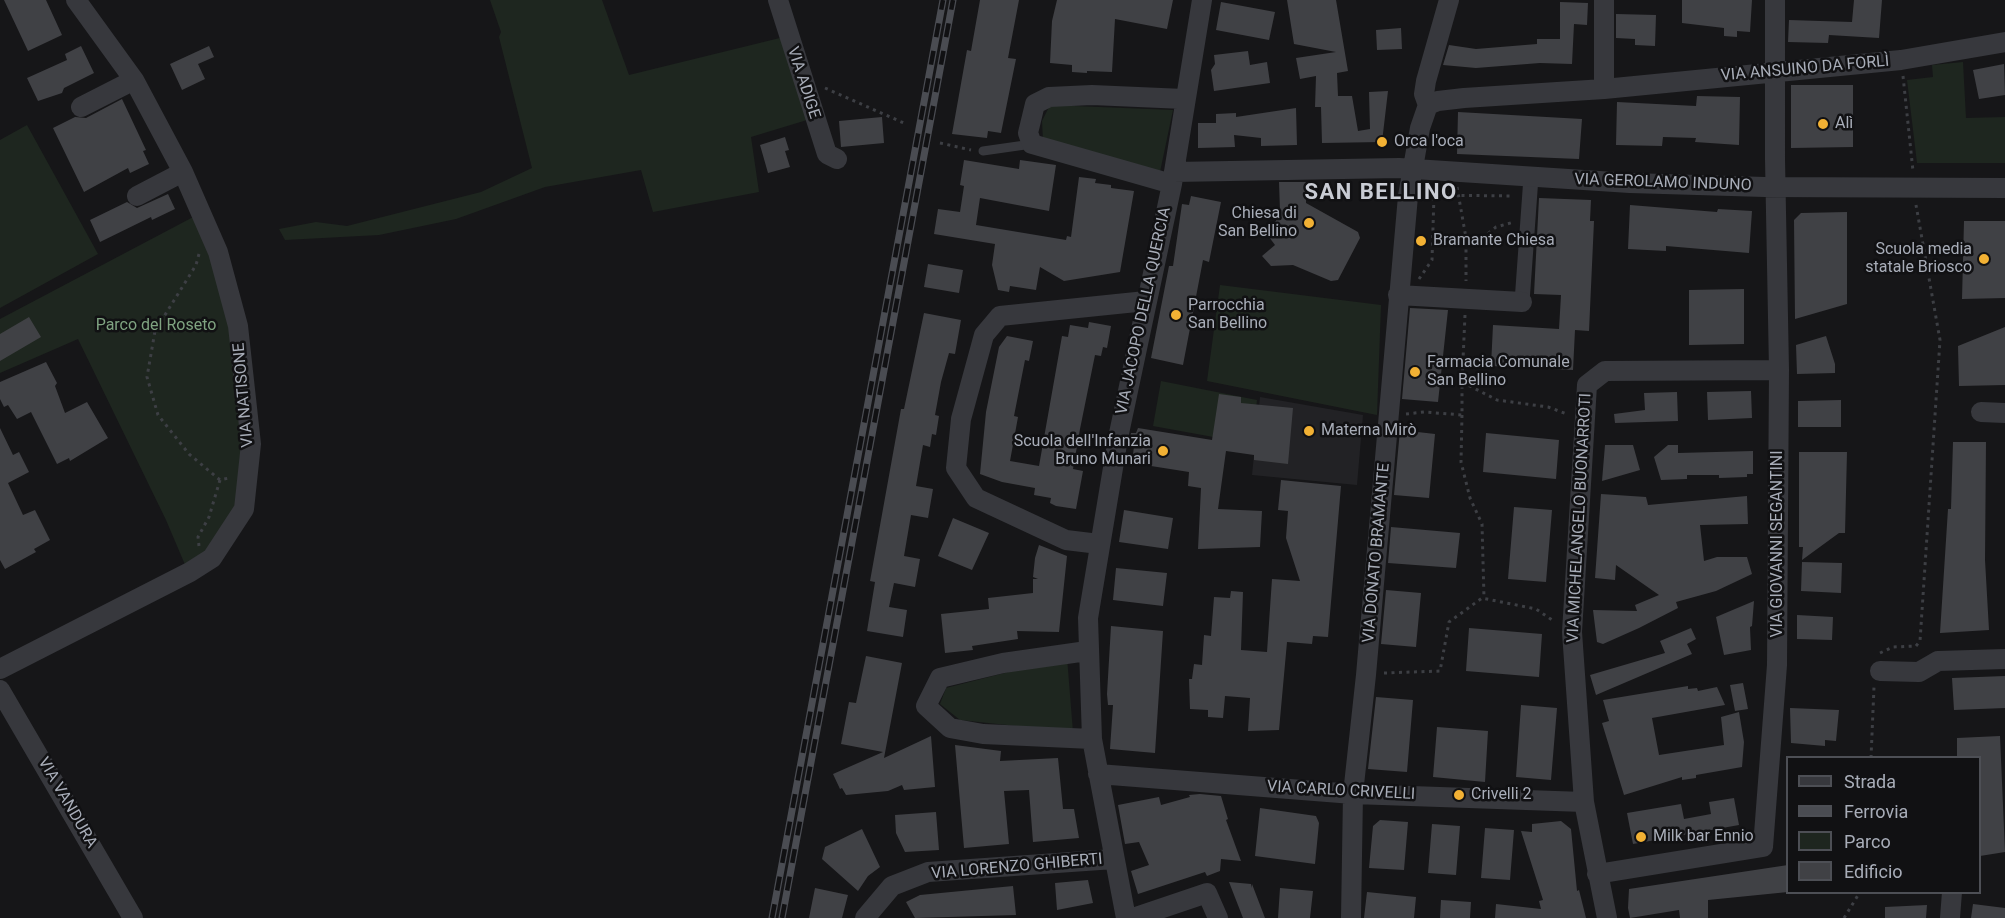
<!DOCTYPE html>
<meta charset="utf-8">
<style>
body{margin:0}
#map{position:relative;width:2005px;height:918px;overflow:hidden;background:#161618;font-family:Roboto,sans-serif}
canvas{display:block}
.legend{position:absolute;left:1786px;top:756px;width:195px;height:138px;box-sizing:border-box;background:#111113;border:2px solid #4d4f55;margin:0;padding:8px 10px;list-style:none;font-size:18px;color:#a8adb8}
.legend li{display:flex;align-items:center;gap:12px;height:30px}
.legend b{width:30px;border:2px solid #4d4f55}
</style>
<div id="map">
<canvas width="2005" height="918"></canvas>
<ul class="legend">
<li><b style="height:8px;background:#37383d"></b>Strada</li>
<li><b style="height:8px;background:#4a4c52"></b>Ferrovia</li>
<li><b style="height:16px;background:#1e261f"></b>Parco</li>
<li><b style="height:16px;background:#404145"></b>Edificio</li>
</ul>
</div>
<script>
const ctx = document.querySelector('canvas').getContext('2d');
ctx.lineJoin = 'round';
function fillPath(path, color) {
  ctx.fillStyle = color;
  ctx.fill(path, 'evenodd');
}
function shape(rows) {
  const path = new Path2D();
  for (const r of rows) {
    path.moveTo(r[0], r[1]);
    for (let i = 2; i < r.length; i += 2) path.lineTo(r[i], r[i + 1]);
  }
  return path;
}
function stroke(path, color, width, dash) {
  ctx.strokeStyle = color;
  ctx.lineWidth = width;
  ctx.lineCap = dash ? 'butt' : 'round';
  ctx.setLineDash(dash || []);
  ctx.stroke(path);
}
function write(font, color, halo, rows, align = 'center') {
  ctx.font = font + ' Roboto,sans-serif';
  ctx.lineWidth = 5;
  ctx.setLineDash([]);
  ctx.textBaseline = 'middle';
  ctx.strokeStyle = halo;
  ctx.fillStyle = color;
  for (const [text, x, y, turn = 0] of rows) {
    ctx.save();
    ctx.translate(x, y);
    ctx.rotate((+turn || 0) * Math.PI / 180);
    ctx.textAlign = isNaN(turn) ? turn : align;
    if (halo) ctx.strokeText(text, 0, 0);
    ctx.fillText(text, 0, 0);
    ctx.restore();
  }
}
fillPath(shape([
 [1260,397,1363,415,1357,485,1252,475]
]), '#222225');
fillPath(shape([
 [490,0,602,0,629,75,788,36,807,120,751,137,759,192,653,212,641,170,545,187,456,219,379,235,285,240,279,229,316,222,347,226,481,192,532,168,499,37,501,32],
 [1963,62,1966,118,2005,117,2005,163,1917,163,1907,80,1933,77,1932,65],
 [1050,105,1173,110,1160,172,1043,141,1042,121],
 [27,125,98,254,0,308,0,140],
 [197,215,234,327,247,444,240,508,189,574,166,520,78,339,0,373,0,319],
 [1220,285,1381,305,1377,415,1207,381],
 [1161,381,1257,400,1252,444,1153,426],
 [1067,657,1073,732,960,720,940,704,946,688]
]), '#1e261f');
fillPath(shape([
 [4,0,46,0,62,35,28,51],
 [980,0,1019,0,1008,58,1016,59,1001,133,988,131,987,138,952,134,967,50,971,51],
 [1057,0,1173,0,1167,29,1115,19,1112,72,1087,71,1087,73,1072,72,1072,65,1050,63,1052,21],
 [1287,0,1336,0,1348,71,1337,73,1338,96,1352,96,1358,131,1370,129,1369,92,1388,91,1382,142,1322,143,1321,107,1315,107,1316,76,1300,79,1296,58,1336,52,1294,44],
 [1682,0,1752,0,1750,32,1737,31,1737,37,1724,36,1724,28,1682,23],
 [1854,0,1882,0,1879,38,1829,35,1828,43,1788,42,1789,20,1852,22],
 [1221,2,1275,12,1269,40,1216,30],
 [1560,2,1588,3,1587,25,1574,24,1572,64,1540,63,1476,68,1443,65,1449,45,1476,49,1537,44,1537,39,1560,39],
 [1616,14,1656,15,1655,46,1635,45,1635,39,1616,38],
 [1401,28,1402,49,1377,50,1376,30],
 [81,46,94,73,64,88,62,93,38,101,27,78,67,60,65,54],
 [209,46,214,57,198,64,205,79,182,90,170,64],
 [1248,51,1250,65,1267,62,1270,83,1214,91,1211,70,1215,64,1214,55],
 [2004,64,2005,95,1979,99,1973,70],
 [1791,85,1853,85,1853,147,1791,148],
 [1697,96,1740,97,1739,145,1695,142,1696,138,1663,137,1662,146,1616,145,1617,102,1696,106],
 [122,99,146,150,143,151,149,164,130,173,128,168,84,192,53,128,75,117,86,118],
 [1296,108,1297,145,1261,146,1261,138,1234,135,1235,147,1198,148,1198,123,1216,123,1216,114,1236,113,1236,117],
 [1458,112,1582,119,1579,159,1457,154],
 [882,117,884,143,841,147,839,121],
 [785,137,789,150,785,151,790,167,768,173,760,145],
 [964,160,1019,169,1020,160,1056,165,1049,211,980,198,976,225,1066,240,1067,236,1071,237,1079,177,1096,179,1095,183,1111,185,1111,188,1134,191,1120,272,1064,281,1040,267,1036,290,1010,286,1009,292,998,290,992,265,995,244,934,234,938,209,960,212,964,186,960,185],
 [1279,182,1306,182,1306,203,1358,232,1360,238,1338,280,1331,281,1293,265,1271,266,1262,256,1275,245,1269,237,1280,211],
 [168,194,175,209,152,220,151,217,100,242,90,220,127,202,137,208],
 [1191,196,1221,202,1209,262,1203,260,1183,365,1151,358,1169,266,1173,266,1182,204,1189,205],
 [1539,198,1591,200,1590,221,1594,221,1589,331,1575,330,1573,370,1491,366,1493,325,1559,329,1561,295,1534,294],
 [1630,205,1717,212,1718,209,1752,211,1749,253,1666,246,1666,251,1628,249],
 [1847,212,1847,304,1795,319,1794,220,1801,213],
 [1964,221,2005,221,2005,298,1962,299],
 [928,264,963,270,959,293,924,287],
 [1744,289,1744,344,1689,345,1689,290],
 [1410,308,1448,310,1438,402,1402,399],
 [924,313,961,320,955,354,949,353,941,382,935,415,939,416,936,435,932,434,930,447,923,445,916,486,933,489,928,518,911,515,904,556,920,559,915,587,894,583,889,607,907,610,903,637,867,631,875,582,870,581,901,409,904,409],
 [29,317,41,337,0,361,0,334],
 [1089,322,1111,326,1107,348,1103,347,1101,356,1095,355,1080,429,1073,469,1083,471,1076,509,1056,506,1050,503,1051,498,1034,495,1035,488,1002,482,980,474,986,412,999,347,1007,336,1033,341,1029,361,1025,360,1014,416,1018,417,1010,461,1039,466,1062,336,1068,337,1070,325,1088,328],
 [2005,327,2005,385,1959,386,1958,346],
 [1826,336,1835,364,1835,373,1797,374,1796,345],
 [46,362,57,383,55,386,65,413,87,402,108,438,70,461,69,458,57,464,31,412,17,419,8,405,4,407,0,399,0,382],
 [1751,391,1752,418,1708,420,1707,392],
 [1677,392,1678,421,1615,423,1614,414,1645,410,1644,393],
 [1219,394,1241,397,1241,403,1293,408,1288,464,1254,460,1254,455,1226,451,1218,509,1262,511,1260,547,1198,549,1201,488,1188,486,1189,472,1132,463,1134,446,1129,445,1131,433,1136,433,1138,428,1212,440],
 [1841,400,1841,427,1798,427,1798,401],
 [0,428,13,455,19,452,29,472,8,483,23,515,35,510,50,540,34,549,36,552,5,569,0,560],
 [1400,430,1435,434,1429,498,1394,495],
 [1486,433,1559,440,1556,479,1483,472],
 [1953,442,1986,442,1985,560,1989,630,1940,633,1948,509,1951,509],
 [1605,445,1633,445,1640,470,1602,481],
 [1668,445,1678,445,1678,453,1753,451,1753,474,1747,474,1747,477,1719,478,1719,475,1687,475,1687,479,1661,480,1654,457],
 [1799,452,1847,452,1845,533,1839,533,1802,560,1803,547,1799,547],
 [1281,480,1341,486,1328,637,1313,636,1312,644,1287,642,1279,730,1248,731,1250,698,1225,696,1223,718,1208,717,1208,710,1190,709,1189,679,1192,679,1194,664,1202,665,1204,635,1211,636,1214,597,1230,598,1231,591,1243,592,1241,650,1267,652,1272,579,1300,581,1286,538,1288,511,1278,510],
 [1601,494,1646,497,1648,505,1747,496,1748,524,1700,525,1704,561,1717,557,1747,557,1752,574,1716,591,1676,602,1678,608,1639,628,1603,644,1597,642,1593,610,1637,611,1635,605,1659,595,1616,565,1615,580,1595,578],
 [1514,507,1552,510,1546,582,1508,579],
 [1124,510,1173,518,1168,549,1119,542],
 [953,518,989,533,972,570,938,556],
 [1391,527,1460,533,1456,568,1388,563],
 [1039,545,1067,556,1059,632,1017,631,1018,639,972,646,973,650,945,653,941,614,989,609,988,598,1033,593,1033,579,1038,579,1033,577,1035,558],
 [1802,562,1842,563,1841,593,1801,591],
 [1116,568,1167,573,1163,606,1113,600],
 [1386,590,1421,593,1416,647,1381,644],
 [1754,601,1752,626,1750,627,1751,650,1724,655,1716,617],
 [1797,615,1833,617,1832,640,1797,639],
 [1111,626,1163,631,1155,753,1110,749,1113,705,1108,705,1107,694],
 [1469,628,1542,634,1539,677,1466,671],
 [1691,628,1696,639,1687,644,1692,654,1596,695,1590,675,1665,653,1660,641],
 [866,656,902,663,884,758,931,736,935,787,904,790,902,785,888,791,846,795,842,788,840,789,833,774,883,752,841,744,849,702,856,703],
 [2005,676,2005,708,1954,710,1952,678],
 [1743,683,1748,709,1735,711,1730,685],
 [1688,686,1688,689,1697,688,1698,691,1717,687,1725,705,1652,718,1659,755,1724,745,1721,717,1739,712,1744,742,1742,767,1696,775,1696,778,1682,780,1682,777,1624,795,1602,723,1609,721,1603,700],
 [1376,697,1413,700,1407,772,1368,769],
 [1521,705,1557,708,1551,780,1516,777],
 [1790,708,1839,710,1836,741,1825,740,1825,746,1791,743],
 [1437,727,1488,731,1485,782,1433,777],
 [2000,736,2005,852,1980,856,1980,758,1957,758,1957,738],
 [955,745,1001,751,1000,761,1058,758,1063,809,1074,809,1079,838,1033,842,1029,790,1004,791,1009,844,964,848],
 [1200,794,1221,796,1228,819,1226,820,1241,861,1221,859,1220,871,1207,876,1205,872,1138,894,1131,871,1149,865,1139,842,1125,844,1118,805,1159,797,1161,805,1190,797,1189,795],
 [1734,798,1739,825,1633,844,1627,813,1681,804,1684,819,1711,814,1709,802],
 [1260,808,1316,816,1319,823,1315,864,1255,856],
 [936,812,939,850,905,852,896,833,895,815],
 [1380,820,1408,822,1404,870,1369,868,1373,826],
 [1561,821,1571,829,1577,891,1579,890,1586,918,1495,918,1496,904,1541,909,1539,901,1543,900,1521,831,1532,832,1532,824],
 [1432,824,1460,826,1456,875,1428,873],
 [1485,828,1514,830,1510,880,1481,878],
 [862,829,880,867,868,876,858,891,822,859,825,847],
 [1788,865,1788,892,1708,900,1708,918,1680,918,1679,910,1630,918,1628,908,1629,889],
 [1088,880,1093,903,1057,910,1055,883],
 [1229,882,1251,884,1252,888,1252,884,1265,918,1243,918],
 [1013,886,1016,915,915,918,906,902,920,895],
 [815,888,848,895,842,918,809,918],
 [1280,888,1313,891,1310,918,1278,918],
 [1367,892,1416,897,1414,918,1364,918],
 [1441,900,1471,902,1470,918,1440,918],
 [1973,904,2005,908,2005,918,1971,918],
 [1927,905,1926,918,1885,918,1885,907]
]), '#404145');
stroke(shape([
 [1903,76,1913,171],
 [825,88,906,124],
 [940,143,971,150],
 [1457,187,1466,238,1485,236,1496,227,1514,222],
 [1424,195,1514,196],
 [1433,233,1466,238,1466,281],
 [199,254,196,265,155,331,147,377,158,415,189,454,220,480,229,478],
 [1419,279,1432,260,1434,195],
 [1465,315,1462,382,1497,400,1548,407,1567,414],
 [1406,414,1424,412,1462,415,1462,382],
 [1462,415,1461,462,1470,498,1482,524,1484,598],
 [199,546,198,537,209,517,220,480],
 [1916,646,1920,641,1940,340,1916,205],
 [1880,653,1893,647,1916,646],
 [1384,673,1440,671,1449,622,1482,598,1536,609,1555,622],
 [1871,758,1874,687],
 [1844,918,1860,892]
]), '#3d3f44', 3, [3, 4.5]);
stroke(shape([
 [983,151,1032,144]
]), '#37383d', 9);
stroke(shape([
 [1522,302,1531,177]
]), '#37383d', 15);
stroke(shape([
 [778,0,827,154,837,159],
 [1604,89,1604,0],
 [1428,105,1424,94,1426,81,1449,0],
 [81,107,134,80],
 [1174,172,1399,168,1630,183,1765,187,2005,188],
 [1172,184,1032,144,1028,133,1035,104,1049,97,1092,95,1184,99],
 [137,196,183,172],
 [1398,295,1522,302],
 [1981,412,2005,413],
 [1099,544,1066,540,976,498,956,468,961,419,984,335,1000,316,1146,301],
 [1087,651,1003,663,940,678,926,706,950,728,983,734,1092,739],
 [0,669,190,572,212,558,244,509,251,444,238,326,218,252,183,172,134,80,76,0],
 [1880,671,1919,672,1938,661,2005,659],
 [0,690,133,918],
 [1098,774,1353,794,1584,802],
 [1597,874,1763,847,1777,665,1779,370,1775,159,1775,0],
 [865,918,892,886,928,872,1114,859],
 [1126,918,1092,739,1088,618,1118,438,1172,184,1202,0],
 [1133,918,1207,893,1218,918],
 [1351,918,1353,794,1366,675,1408,196,1420,128,1428,105,1438,101,1464,98,1604,89,1901,60,2005,42],
 [1607,918,1584,802,1572,632,1587,385,1605,371,1779,370],
 [1950,918,1952,892]
]), '#37383d', 20);
const rail = shape([
 [772,918,943,0],
 [782,918,953,0]
]);
stroke(rail, '#4a4c52', 7);
stroke(rail, '#111113', 4.5, [14]);
for (const [x, y, r, color] of [
 [1823,124,6,"#f2b134"],
 [1382,142,6,"#f2b134"],
 [1309,223,6,"#f2b134"],
 [1421,241,6,"#f2b134"],
 [1984,259,6,"#f2b134"],
 [1176,315,6,"#f2b134"],
 [1415,372,6,"#f2b134"],
 [1309,431,6,"#f2b134"],
 [1163,451,6,"#f2b134"],
 [1459,795,6,"#f2b134"],
 [1641,837,6,"#f2b134"]
]) {
  const dot = new Path2D();
  dot.arc(x, y, r, 0, 2 * Math.PI);
  ctx.fillStyle = color;
  ctx.fill(dot);
  stroke(dot, '#111113', 2);
}
write('16px', '#a8adb8', '#111113', [
 ["VIA ANSUINO DA FORLÌ",1805,69,-5],
 ["VIA ADIGE",803,83,72],
 ["VIA GEROLAMO INDUNO",1663,183,2],
 ["VIA JACOPO DELLA QUERCIA",1144,311,-78],
 ["VIA NATISONE",244,395,-95],
 ["VIA MICHELANGELO BUONARROTI",1580,518,-87],
 ["VIA GIOVANNI SEGANTINI",1778,544,-90],
 ["VIA DONATO BRAMANTE",1377,553,-85],
 ["VIA CARLO CRIVELLI",1341,791,3],
 ["VIA VANDURA",67,803,60],
 ["VIA LORENZO GHIBERTI",1017,867,-5]
]);
write('16px', '#a8adb8', '#111113', [
 ["Alì",1835,124],
 ["Orca l'oca",1394,142],
 ["Chiesa di",1297,214,"right"],
 ["San Bellino",1297,232,"right"],
 ["Bramante Chiesa",1433,241],
 ["Scuola media",1972,250,"right"],
 ["statale Briosco",1972,268,"right"],
 ["Parrocchia",1188,306],
 ["San Bellino",1188,324],
 ["Farmacia Comunale",1427,363],
 ["San Bellino",1427,381],
 ["Materna Mirò",1321,431],
 ["Scuola dell'Infanzia",1151,442,"right"],
 ["Bruno Munari",1151,460,"right"],
 ["Crivelli 2",1471,795],
 ["Milk bar Ennio",1653,837]
], 'left');
write('16px', '#7fa381', '#111113', [
 ["Parco del Roseto",156,326]
]);
ctx.letterSpacing = '1.5px';
write('bold 22px', '#c9ccd4', '#111113', [
 ["SAN BELLINO",1381,193]
]);
ctx.letterSpacing = '0px';
</script>
